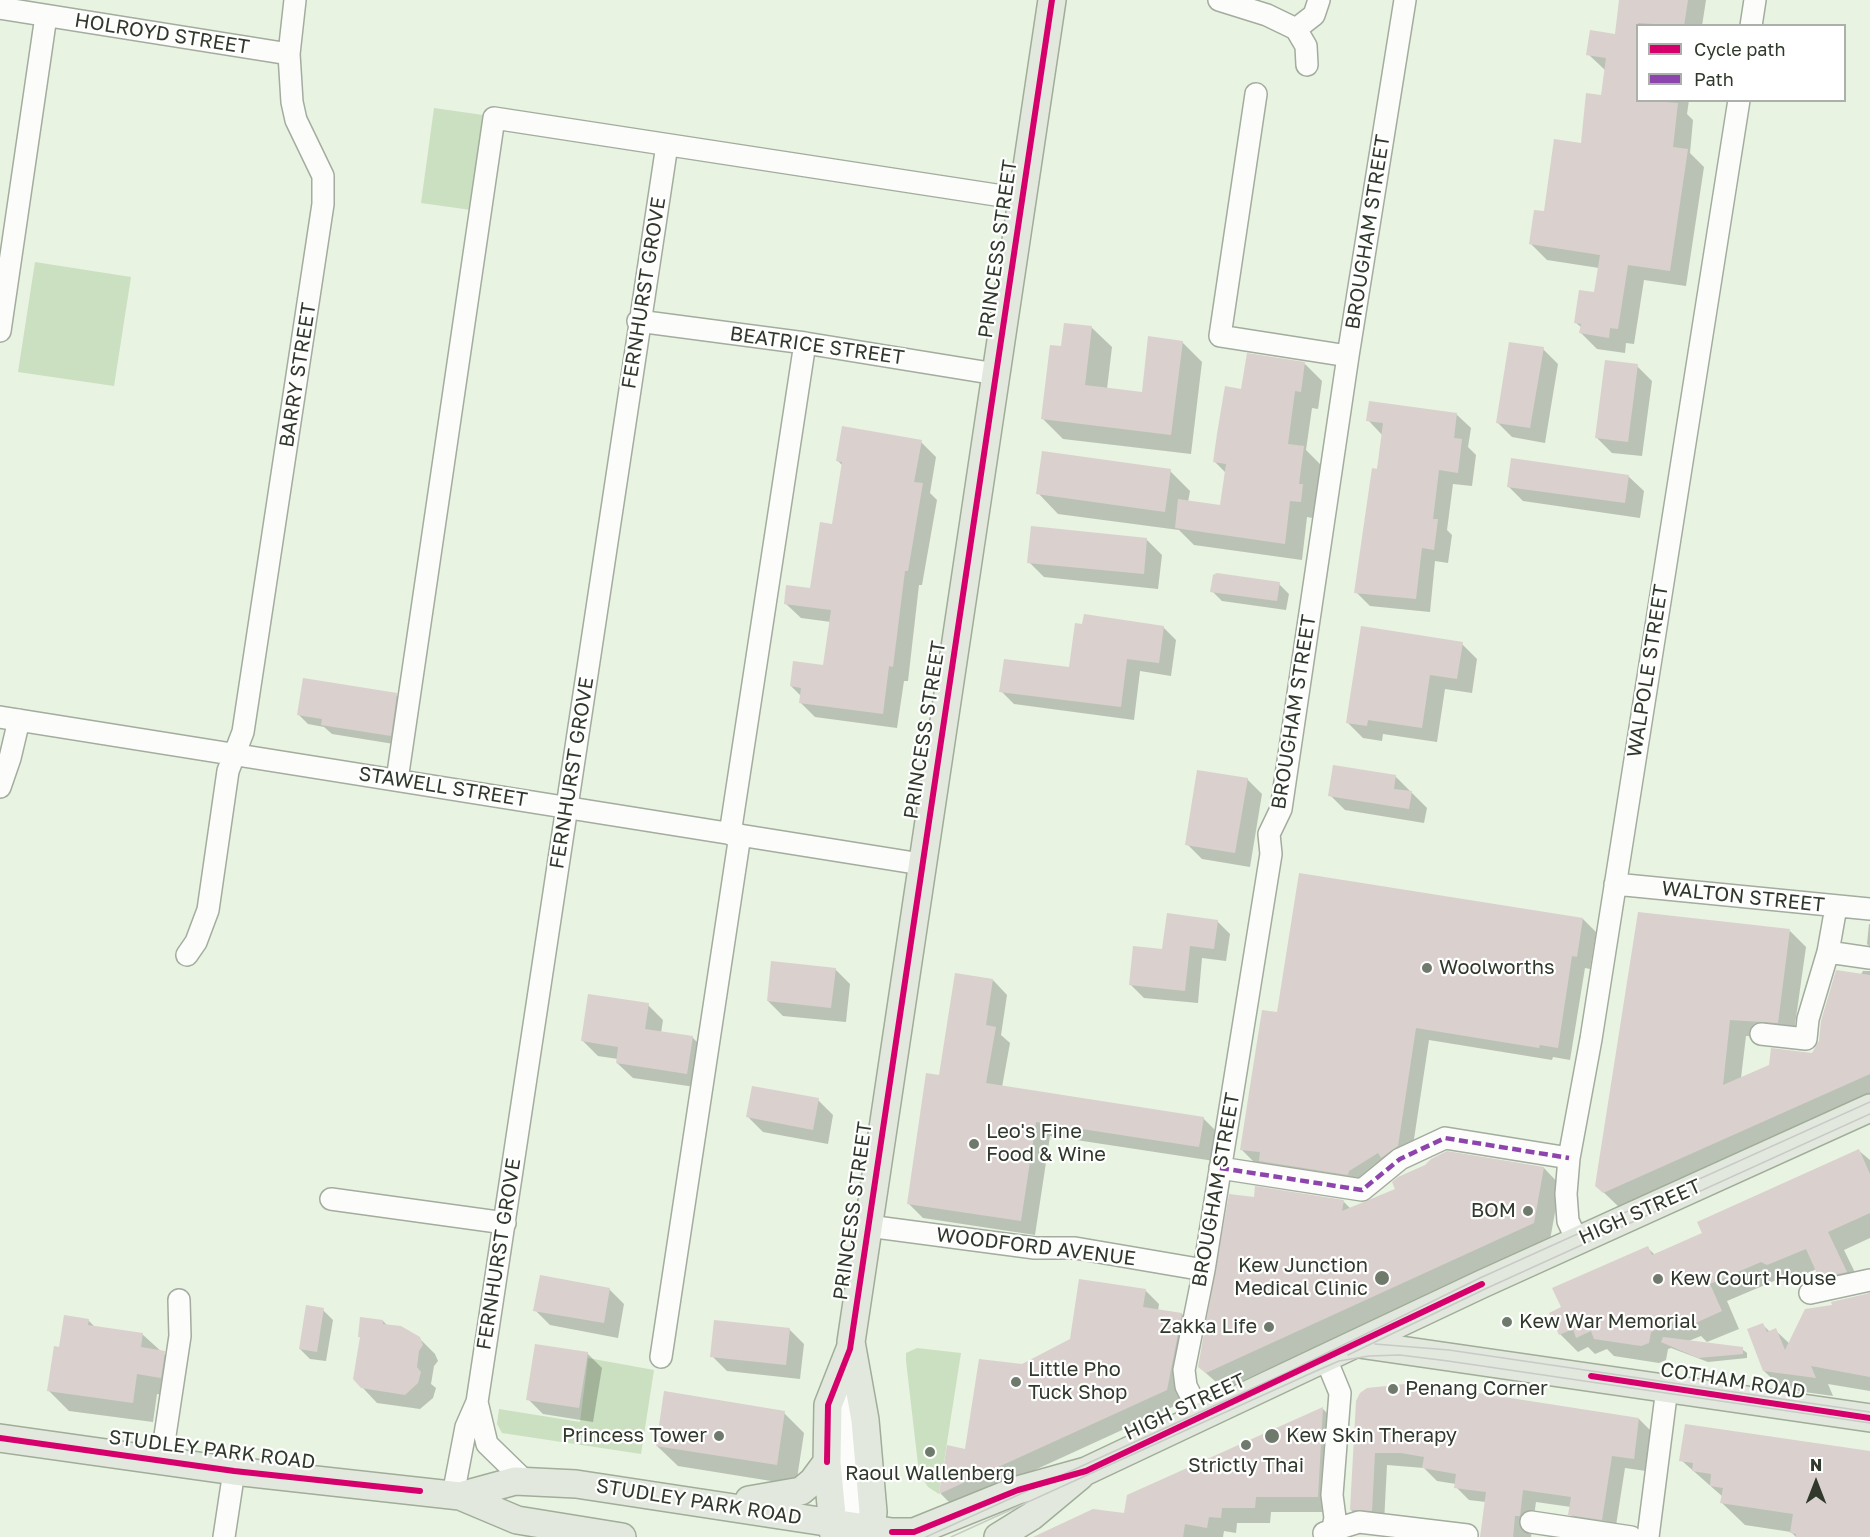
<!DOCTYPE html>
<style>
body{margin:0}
#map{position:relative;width:1870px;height:1537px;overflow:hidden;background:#e8f3e2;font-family:"Golos Text",sans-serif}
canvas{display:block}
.legend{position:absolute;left:1636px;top:24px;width:210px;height:78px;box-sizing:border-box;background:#fff;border:2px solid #acb0ab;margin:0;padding:8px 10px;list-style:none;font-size:18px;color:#30392c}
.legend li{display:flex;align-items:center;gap:12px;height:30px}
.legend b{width:30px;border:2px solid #acb0ab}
.north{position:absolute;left:1786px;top:1453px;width:60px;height:60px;-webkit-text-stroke:4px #fff;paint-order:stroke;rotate:0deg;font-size:16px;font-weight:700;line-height:24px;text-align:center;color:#30392c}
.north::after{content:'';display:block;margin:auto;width:21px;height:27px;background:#30392c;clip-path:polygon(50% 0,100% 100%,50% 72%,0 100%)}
</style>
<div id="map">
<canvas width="1870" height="1537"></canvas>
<ul class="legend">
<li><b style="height:8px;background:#d6006c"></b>Cycle path</li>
<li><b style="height:8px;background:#8e44ad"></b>Path</li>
</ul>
<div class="north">N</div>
</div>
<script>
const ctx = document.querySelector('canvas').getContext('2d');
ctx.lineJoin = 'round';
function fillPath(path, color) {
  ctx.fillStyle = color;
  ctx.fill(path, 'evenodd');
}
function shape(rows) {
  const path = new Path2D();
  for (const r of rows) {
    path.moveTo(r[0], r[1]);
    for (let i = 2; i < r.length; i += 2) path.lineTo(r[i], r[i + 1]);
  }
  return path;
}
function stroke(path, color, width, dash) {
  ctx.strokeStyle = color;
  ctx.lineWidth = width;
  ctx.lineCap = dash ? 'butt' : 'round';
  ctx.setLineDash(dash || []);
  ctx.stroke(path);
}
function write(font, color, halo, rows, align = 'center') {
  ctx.font = font + ' "Golos Text",sans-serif';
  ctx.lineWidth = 4.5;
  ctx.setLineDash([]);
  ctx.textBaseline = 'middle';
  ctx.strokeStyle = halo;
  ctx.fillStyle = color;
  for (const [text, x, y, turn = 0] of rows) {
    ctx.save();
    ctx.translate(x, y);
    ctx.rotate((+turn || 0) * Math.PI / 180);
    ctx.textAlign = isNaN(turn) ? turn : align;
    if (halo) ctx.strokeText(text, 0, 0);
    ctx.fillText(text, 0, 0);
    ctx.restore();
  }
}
fillPath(shape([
 [434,108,483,115,471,210,421,203],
 [35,262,131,277,114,386,18,372],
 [917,1348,961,1353,939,1494,928,1487,919,1473,906,1361,906,1353],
 [588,1358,654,1370,641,1454,502,1433,497,1424,499,1409,580,1422]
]), '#cbe0c0');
fillPath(shape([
 [1621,0,1706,0,1702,26,1638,26,1638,100,1689,100,1687,114,1693,120,1690,153,1704,167,1686,286,1644,280,1634,344,1626,343,1625,353,1597,349,1581,333,1582,328,1575,322,1595,294,1599,268,1547,260,1531,244,1582,145,1602,96,1606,71,1588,54,1616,35],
 [1091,327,1112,347,1107,389,1143,393,1182,342,1202,362,1191,454,1063,439,1043,419],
 [1543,349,1558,364,1545,443,1512,437,1497,422],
 [1305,364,1322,381,1318,409,1312,408,1306,450,1321,465,1316,499,1320,503,1318,519,1307,517,1302,560,1194,545,1179,530,1058,514,1038,493,1170,471,1190,491,1188,502,1221,507,1226,473,1215,462,1243,390],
 [1637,366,1652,381,1642,456,1612,453,1597,438],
 [1456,414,1471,428,1468,447,1476,455,1472,486,1453,484,1447,530,1452,535,1448,563,1435,561,1430,612,1370,606,1356,592,1383,436,1368,420],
 [921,442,936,457,930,493,937,500,922,585,919,585,908,681,904,681,897,728,815,717,800,702,801,696,791,686,825,667,831,622,801,618,785,603,812,590,833,526,843,466,837,460],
 [1628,476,1644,491,1640,518,1523,501,1508,486],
 [1147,540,1162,555,1158,589,1044,577,1029,562],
 [1279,584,1289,594,1286,610,1222,601,1212,591],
 [1163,627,1176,640,1171,676,1140,671,1134,720,1014,704,1001,691,1070,669],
 [1462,644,1477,659,1472,693,1445,689,1437,742,1383,734,1382,741,1363,738,1348,723],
 [396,695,406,704,400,745,332,734,324,727,308,724,298,714],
 [1395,776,1427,808,1424,823,1345,810,1330,795],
 [1247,779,1262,794,1250,867,1202,859,1187,844],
 [1583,919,1596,932,1590,969,1585,968,1570,1060,1553,1057,1552,1060,1429,1040,1411,1159,1362,1184,1273,1174,1263,1164,1255,1163,1242,1150,1279,1014],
 [1217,921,1230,934,1226,961,1202,958,1198,1003,1144,998,1131,985,1163,951],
 [1869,924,1870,924,1870,947,1867,944],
 [1790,931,1806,947,1793,1039,1746,1036,1741,1078,1813,1055,1863,971,1870,971,1870,1095,1620,1208,1597,1186],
 [835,969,850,984,846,1022,783,1016,768,1001],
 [993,980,1007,995,1001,1035,1010,1043,1002,1087,1203,1118,1218,1133,1214,1161,1050,1136,1035,1235,923,1218,908,1203,940,1077],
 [648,1005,663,1020,661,1033,692,1037,707,1052,702,1088,633,1078,617,1063,618,1059,598,1056,583,1041],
 [818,1100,833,1115,828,1144,763,1132,747,1116],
 [1858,1150,1870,1160,1870,1238,1844,1250,1863,1289,1838,1295,1821,1277,1817,1269,1785,1282,1779,1279,1727,1301,1739,1329,1707,1342,1701,1336,1686,1342,1742,1349,1747,1353,1747,1358,1708,1362,1671,1348,1668,1349,1666,1360,1659,1363,1614,1356,1607,1349,1595,1354,1588,1347,1578,1352,1560,1334,1563,1308,1648,1248,1655,1255,1704,1234],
 [1544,1168,1560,1185,1550,1240,1224,1389,1199,1367,1255,1199,1344,1202,1351,1209,1397,1190],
 [609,1289,624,1304,618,1338,550,1325,535,1310],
 [1146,1291,1159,1304,1158,1311,1182,1314,1195,1328,1181,1403,954,1507,941,1494,948,1447,966,1450,1022,1366,1071,1340],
 [1870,1293,1870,1391,1828,1384,1833,1396,1783,1389,1764,1371,1763,1325,1770,1332,1775,1330,1790,1344,1834,1306],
 [323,1310,333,1320,326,1361,310,1359,300,1349],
 [88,1320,95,1327,142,1334,184,1372,181,1397,157,1394,153,1422,69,1411,49,1391,61,1349],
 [383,1321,388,1326,419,1338,435,1354,438,1361,434,1366,431,1384,436,1388,433,1398,420,1409,377,1403,362,1387],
 [789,1329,804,1344,800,1379,727,1371,712,1356],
 [587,1353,602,1368,593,1422,543,1414,528,1399],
 [1358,1402,1639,1419,1652,1432,1646,1471,1625,1468,1615,1532,1583,1527,1570,1514,1571,1507,1536,1502,1531,1537,1481,1537,1486,1502,1469,1500,1456,1487,1456,1484,1437,1481,1424,1468,1387,1465,1384,1523,1364,1523,1351,1510],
 [1323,1409,1338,1424,1334,1512,1271,1512,1270,1523,1237,1523,1236,1533,1224,1531,1223,1537,1036,1537,1125,1515],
 [784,1413,804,1433,796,1485,678,1466,657,1446],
 [1870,1453,1870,1537,1796,1537,1791,1532,1745,1525,1722,1503,1723,1497,1681,1460]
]), '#0003');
fillPath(shape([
 [1619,0,1688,0,1684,26,1638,23,1638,100,1678,103,1673,147,1688,149,1670,271,1628,265,1618,329,1610,328,1609,338,1579,333,1581,324,1574,323,1579,290,1594,292,1600,255,1529,244,1534,210,1544,211,1554,139,1581,143,1586,93,1601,95,1606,58,1586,55,1590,30,1615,34],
 [1064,323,1092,326,1085,385,1142,392,1148,336,1183,341,1171,435,1041,419,1050,345,1061,346],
 [1509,342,1544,347,1530,428,1496,423],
 [1247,353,1305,362,1301,392,1295,391,1288,444,1304,446,1299,484,1303,484,1301,502,1290,501,1285,544,1175,528,1178,499,1220,505,1226,464,1213,462,1217,434,1225,386,1241,389],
 [1605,360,1638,364,1628,442,1595,438],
 [1369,401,1457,413,1454,438,1462,439,1458,473,1439,470,1433,519,1438,519,1434,550,1422,548,1416,599,1354,593,1372,468,1377,469,1383,423,1366,421],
 [842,426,922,440,914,482,923,483,908,571,905,571,893,667,889,666,883,714,799,703,801,688,790,686,793,661,823,665,831,610,784,604,786,585,810,588,820,522,832,524,842,462,836,461],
 [1042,451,1171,469,1165,512,1036,494],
 [1511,458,1629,475,1625,503,1507,487],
 [1031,526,1147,538,1144,574,1027,563],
 [1217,573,1280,582,1277,601,1210,592,1213,575],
 [1084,614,1164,626,1159,663,1127,659,1121,707,999,692,1004,659,1069,667,1075,623,1082,624],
 [1361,626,1463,642,1457,679,1430,675,1422,728,1368,720,1367,726,1346,723],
 [303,678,397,693,391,736,321,725,322,719,297,715],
 [1333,765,1396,775,1394,789,1412,791,1409,809,1328,796],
 [1197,770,1248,778,1235,853,1185,845],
 [1299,873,1583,918,1577,957,1572,956,1558,1048,1540,1045,1539,1048,1416,1028,1398,1146,1381,1158,1378,1153,1349,1171,1348,1175,1259,1161,1260,1152,1240,1150,1262,1010,1277,1012],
 [1638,912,1790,929,1778,1023,1730,1020,1723,1085,1769,1065,1771,1048,1812,1053,1819,1041,1821,1021,1836,970,1870,975,1870,1074,1603,1193,1595,1186],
 [1167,913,1218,920,1214,949,1190,946,1185,991,1129,985,1133,946,1162,949],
 [771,961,836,968,831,1008,767,1001],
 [955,973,993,979,986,1025,996,1027,986,1083,1204,1117,1199,1147,1036,1122,1021,1221,907,1204,926,1073,939,1075],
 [588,994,649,1003,645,1029,693,1036,687,1074,616,1063,618,1047,581,1041],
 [752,1086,819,1098,813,1130,746,1117],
 [1859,1149,1870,1174,1870,1213,1828,1232,1847,1272,1819,1278,1806,1249,1767,1265,1761,1262,1710,1284,1722,1311,1689,1326,1689,1316,1651,1332,1649,1343,1641,1346,1594,1339,1591,1331,1576,1338,1573,1329,1559,1335,1549,1313,1561,1307,1552,1288,1648,1246,1652,1255,1702,1233,1697,1222],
 [1447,1151,1544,1167,1534,1223,1206,1373,1198,1367,1229,1194,1254,1197,1255,1186,1344,1200,1342,1211,1395,1189,1392,1182,1398,1177,1425,1165,1431,1159],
 [540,1275,610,1288,604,1323,533,1311],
 [1079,1279,1146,1289,1143,1307,1182,1313,1167,1390,939,1494,947,1445,965,1449,979,1359,1022,1364,1070,1339],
 [1870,1293,1870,1377,1811,1366,1816,1378,1763,1371,1747,1329,1763,1323,1767,1332,1776,1328,1785,1350,1805,1309,1832,1305,1831,1302],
 [306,1305,324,1308,317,1352,299,1349],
 [64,1315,89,1319,88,1325,143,1333,141,1347,165,1351,161,1378,137,1374,133,1403,47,1391,54,1346,59,1347],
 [360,1317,383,1320,383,1324,401,1326,420,1337,423,1345,419,1351,417,1367,421,1372,418,1383,405,1395,361,1388,353,1379,360,1337,358,1337],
 [714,1320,790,1328,786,1365,710,1357],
 [1663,1337,1743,1347,1743,1354,1698,1358,1661,1342],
 [535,1344,588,1352,579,1408,526,1400],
 [1414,1383,1639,1418,1634,1459,1612,1456,1602,1520,1568,1515,1571,1497,1523,1490,1520,1516,1515,1516,1513,1537,1480,1537,1486,1492,1454,1488,1456,1474,1422,1468,1424,1457,1401,1453,1375,1453,1372,1511,1350,1510,1356,1401,1360,1393,1367,1388],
 [664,1391,785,1411,777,1465,656,1446],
 [1323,1407,1318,1497,1256,1497,1255,1508,1222,1508,1221,1518,1209,1517,1207,1528,1185,1524,1183,1537,1033,1537,1093,1509,1124,1513,1127,1495],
 [1685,1424,1870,1451,1870,1537,1796,1537,1796,1534,1790,1533,1793,1514,1720,1503,1723,1488,1710,1486,1711,1474,1692,1471,1693,1463,1679,1461]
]), '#dad0ce');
const minor = shape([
 [1219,0,1267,15,1296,29,1306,46,1307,65],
 [0,8,289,54],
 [1751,26,1755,0],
 [1296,29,1314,15,1319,0],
 [1256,94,1220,336,1348,356],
 [638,321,805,343,996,374],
 [0,331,46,16],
 [0,717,921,864],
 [397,780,494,118,1022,199],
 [0,787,10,758,19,720],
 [730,834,805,343],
 [1615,884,1870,909],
 [1828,952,1870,958],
 [187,955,196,942,208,910,228,771,243,732,323,204,323,176,296,120,292,102,289,54,295,0],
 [1761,1034,1806,1039,1808,1019,1828,952,1836,907],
 [1220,1168,1362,1190,1400,1159,1445,1138,1569,1158],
 [331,1199,505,1223],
 [868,1226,1035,1248,1075,1248,1204,1270],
 [1577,1240,1568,1221,1566,1194,1569,1158,1591,1039,1739,100],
 [1810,1293,1870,1280],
 [661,1357,740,835],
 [1326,1359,1340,1393,1332,1495,1335,1518,1331,1537],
 [849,1374,846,1441,852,1537],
 [477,1402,487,1444,525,1481],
 [1202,1418,1186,1386,1184,1370,1204,1270,1271,854,1269,834,1281,809,1348,356,1405,0],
 [161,1462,180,1336,179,1300],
 [453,1495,466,1427,477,1402,667,145],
 [1531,1522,1631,1537],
 [1324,1533,1359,1522,1467,1535],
 [224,1537,234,1471],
 [1648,1537,1667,1388]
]);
const major = shape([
 [1359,1344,1870,1418],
 [0,1438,234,1471,460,1496,517,1520,622,1537],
 [460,1496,515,1481,576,1484,892,1532,914,1532,1018,1490,1086,1471,1482,1284,1870,1108],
 [749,1500,801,1491,813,1481,827,1462],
 [834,1537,827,1462,828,1405,850,1349],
 [870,1537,873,1512,865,1420,851,1342,1052,0],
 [998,1537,1032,1516,1080,1476]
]);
stroke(minor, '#a3ac9e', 24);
stroke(major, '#a0ad98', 30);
stroke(minor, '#fcfdfb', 21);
stroke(major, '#e2e8de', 27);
stroke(shape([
 [1375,1344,1449,1350,1870,1412],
 [1348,1355,1485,1289,1870,1114],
 [926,1537,1286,1373,1480,1278,1870,1102],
 [951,1537,1316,1371,1339,1361,1369,1356,1400,1355,1448,1361,1870,1423]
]), '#c7cac5', 1.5);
stroke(shape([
 [1220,1168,1362,1190,1400,1159,1445,1138,1569,1158]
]), '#8e44ad', 4.5, [9, 4.5]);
stroke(shape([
 [1591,1376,1870,1418],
 [0,1438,234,1471,420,1491],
 [827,1462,828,1405,850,1349,1052,0],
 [892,1532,914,1532,1018,1490,1086,1471,1482,1284]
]), '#d6006c', 6);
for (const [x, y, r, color] of [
 [1427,968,6,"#707a6c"],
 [974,1144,6,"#707a6c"],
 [1528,1211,6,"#707a6c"],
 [1382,1278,8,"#707a6c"],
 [1658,1279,6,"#707a6c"],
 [1507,1322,6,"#707a6c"],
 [1269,1327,6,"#707a6c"],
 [1016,1382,6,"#707a6c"],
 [1393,1389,6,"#707a6c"],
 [719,1436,6,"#707a6c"],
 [1272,1436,8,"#707a6c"],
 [1246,1445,6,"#707a6c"],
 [930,1452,6,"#707a6c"]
]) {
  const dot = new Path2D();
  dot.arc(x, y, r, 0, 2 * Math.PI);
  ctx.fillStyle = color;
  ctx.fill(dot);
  stroke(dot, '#fff', 2);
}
write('20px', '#30392c', '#fff', [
 ["HOLROYD STREET",162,34,9],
 ["BROUGHAM STREET",1368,232,-81],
 ["PRINCESS STREET",998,249,-82],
 ["FERNHURST GROVE",644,293,-81],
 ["BEATRICE STREET",817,346,8],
 ["BARRY STREET",298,375,-81],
 ["WALPOLE STREET",1648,671,-81],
 ["BROUGHAM STREET",1294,712,-81],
 ["PRINCESS STREET",925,730,-81],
 ["FERNHURST GROVE",572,773,-81],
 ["STAWELL STREET",443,787,9],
 ["WALTON STREET",1743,897,6],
 ["BROUGHAM STREET",1216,1190,-80],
 ["PRINCESS STREET",853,1211,-82],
 ["HIGH STREET",1640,1212,-24],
 ["WOODFORD AVENUE",1036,1247,7],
 ["FERNHURST GROVE",499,1254,-81],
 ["COTHAM ROAD",1733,1381,9],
 ["HIGH STREET",1185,1407,-25],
 ["STUDLEY PARK ROAD",212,1450,7],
 ["STUDLEY PARK ROAD",699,1502,9]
]);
write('20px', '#30392c', '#fff', [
 ["Woolworths",1439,968],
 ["Leo's Fine",986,1132],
 ["Food & Wine",986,1155],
 ["BOM",1516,1211,"right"],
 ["Kew Junction",1368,1266,"right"],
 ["Medical Clinic",1368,1289,"right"],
 ["Kew Court House",1670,1279],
 ["Kew War Memorial",1519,1322],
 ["Zakka Life",1257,1327,"right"],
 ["Little Pho",1028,1370],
 ["Tuck Shop",1028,1393],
 ["Penang Corner",1405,1389],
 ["Princess Tower",707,1436,"right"],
 ["Kew Skin Therapy",1286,1436],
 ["Strictly Thai",1246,1466,"center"],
 ["Raoul Wallenberg",930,1474,"center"]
], 'left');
</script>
